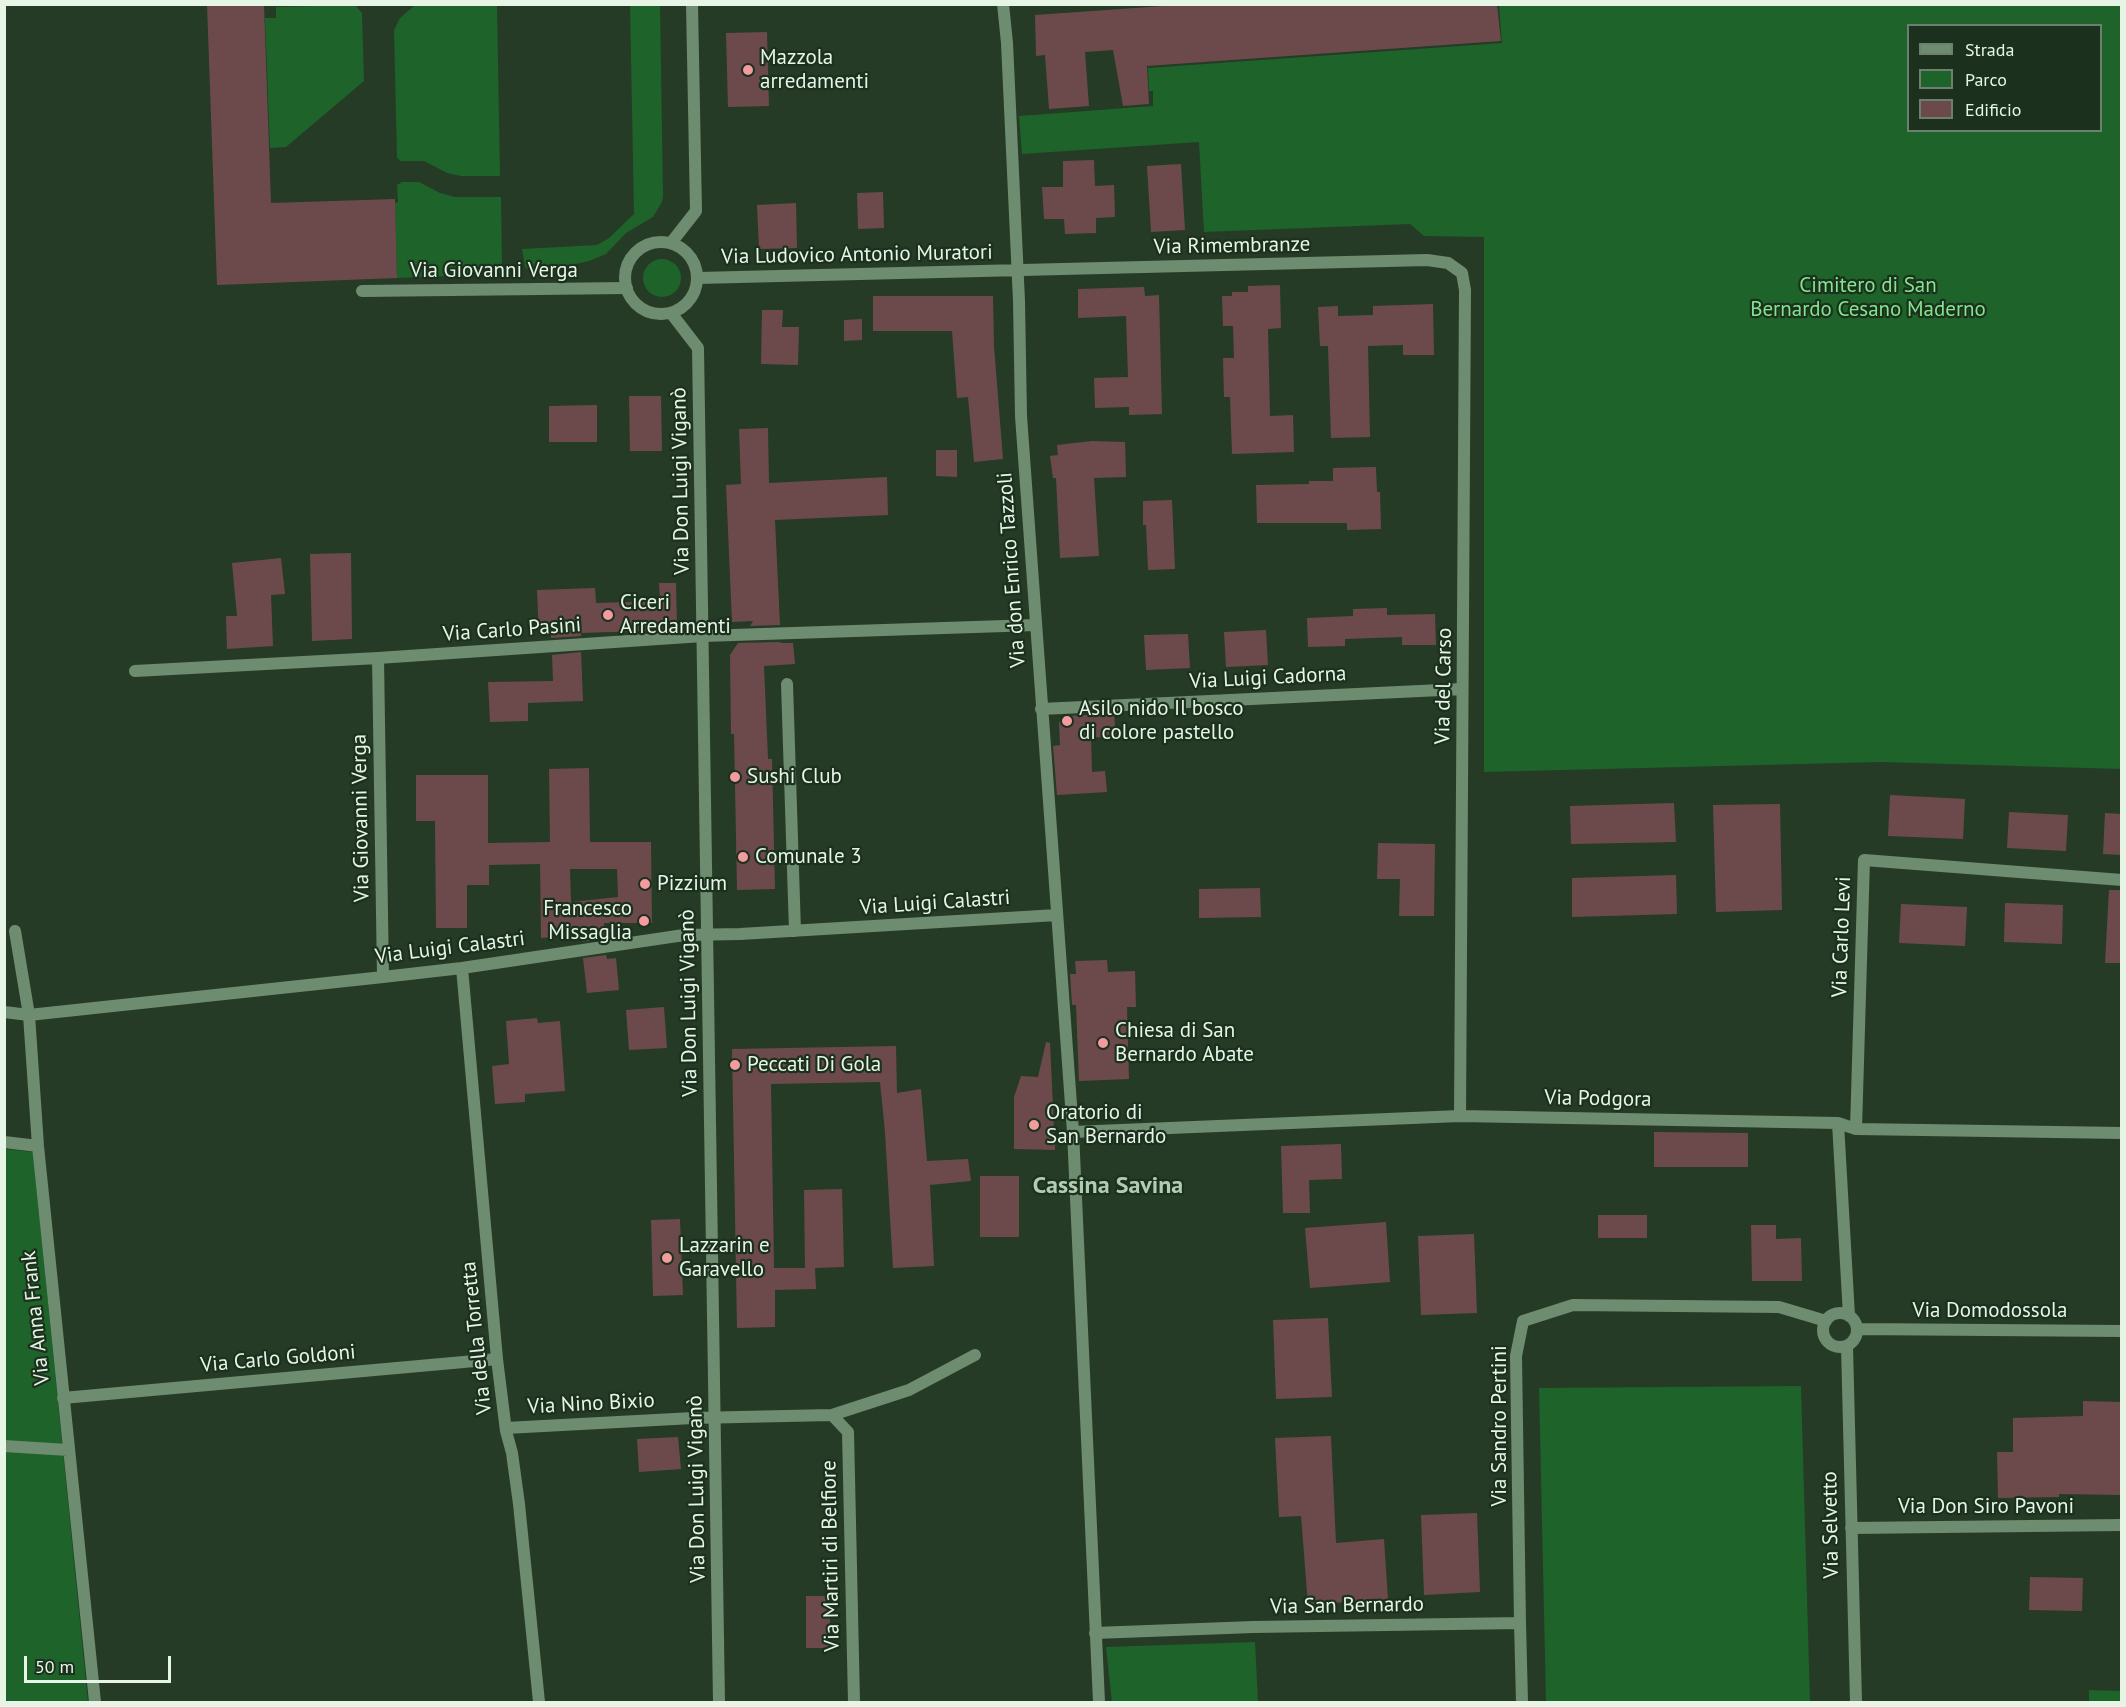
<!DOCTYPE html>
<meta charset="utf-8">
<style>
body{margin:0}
#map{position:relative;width:2126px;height:1707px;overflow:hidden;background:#253b26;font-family:"PT Sans",sans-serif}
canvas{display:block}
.frame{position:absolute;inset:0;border:6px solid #e7f5e7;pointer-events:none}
.legend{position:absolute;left:1907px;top:24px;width:195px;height:108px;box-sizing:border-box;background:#1b311d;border:2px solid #6d7f6e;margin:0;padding:8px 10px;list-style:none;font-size:18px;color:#e7f5e7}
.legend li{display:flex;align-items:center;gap:12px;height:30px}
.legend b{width:30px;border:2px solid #6d7f6e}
.scale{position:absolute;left:24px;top:1656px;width:147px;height:27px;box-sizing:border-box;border:3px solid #e7f5e7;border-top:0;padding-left:8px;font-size:18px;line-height:21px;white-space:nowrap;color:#e7f5e7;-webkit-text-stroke:4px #1b311d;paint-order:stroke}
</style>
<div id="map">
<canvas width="2126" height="1707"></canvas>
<div class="frame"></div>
<ul class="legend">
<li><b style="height:8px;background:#6e8c70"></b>Strada</li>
<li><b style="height:16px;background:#1e6329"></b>Parco</li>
<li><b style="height:16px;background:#6c4a4c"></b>Edificio</li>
</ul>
<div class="scale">50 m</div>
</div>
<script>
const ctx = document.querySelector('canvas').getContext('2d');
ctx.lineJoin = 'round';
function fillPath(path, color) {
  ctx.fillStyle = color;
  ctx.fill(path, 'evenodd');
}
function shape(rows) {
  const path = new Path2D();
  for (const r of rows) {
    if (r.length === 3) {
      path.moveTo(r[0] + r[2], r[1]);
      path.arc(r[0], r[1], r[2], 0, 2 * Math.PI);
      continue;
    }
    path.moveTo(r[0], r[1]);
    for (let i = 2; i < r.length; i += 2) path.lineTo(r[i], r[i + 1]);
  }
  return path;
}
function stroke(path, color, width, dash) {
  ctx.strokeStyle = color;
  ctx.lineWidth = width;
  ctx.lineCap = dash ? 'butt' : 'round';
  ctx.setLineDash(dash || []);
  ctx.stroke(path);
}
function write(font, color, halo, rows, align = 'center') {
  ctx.font = font + ' "PT Sans",sans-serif';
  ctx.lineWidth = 4.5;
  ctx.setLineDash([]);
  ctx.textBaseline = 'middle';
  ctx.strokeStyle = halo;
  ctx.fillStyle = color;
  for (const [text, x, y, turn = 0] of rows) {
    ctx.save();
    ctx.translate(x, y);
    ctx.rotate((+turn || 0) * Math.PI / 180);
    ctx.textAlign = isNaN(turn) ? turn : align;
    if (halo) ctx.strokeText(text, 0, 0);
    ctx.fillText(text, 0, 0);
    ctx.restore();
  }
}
fillPath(shape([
 [349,5,356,6,362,13,364,81,286,147,270,148,265,18,276,18,276,7],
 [415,5,497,5,500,176,461,176,447,173,424,161,401,161,397,158,394,30,400,18],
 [630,5,660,5,663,196,662,202,653,217,626,233,606,254,589,261,562,267,558,273,533,274,525,267,522,249,597,245,609,238,634,214],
 [1499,5,2121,5,2121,769,1881,762,1484,772,1484,237,1424,236,1410,224,1204,232,1199,142,1022,154,1019,116,1153,106,1153,91,1149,91,1148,68,1502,43],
 [1908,26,2100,26,2100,130,1908,130],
 [402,182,419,182,440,193,455,197,501,197,502,267,499,274,397,278,395,203,398,202,397,185],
 [662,278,19],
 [5,1149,33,1152,88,1702,5,1702],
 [1801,1386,1810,1702,1546,1702,1539,1388],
 [1255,1642,1258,1702,1112,1702,1106,1647],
 [2089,1690,2121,1691,2121,1702,2089,1702]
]), '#1e6329');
fillPath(shape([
 [207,4,264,4,271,203,395,199,397,278,217,285],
 [1192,4,1497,4,1501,41,1147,66,1149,104,1123,106,1113,50,1085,52,1089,106,1049,109,1045,55,1036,56,1035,15],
 [767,32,769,106,728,107,726,33],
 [1094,160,1095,186,1114,185,1115,217,1096,218,1096,233,1065,234,1064,219,1044,219,1042,187,1063,187,1063,161],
 [1181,164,1185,230,1151,232,1147,166],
 [883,192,884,228,858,229,857,193],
 [796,203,797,248,759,249,757,205],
 [1280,285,1281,328,1268,329,1270,416,1293,415,1294,452,1232,454,1230,397,1224,397,1223,358,1234,358,1233,326,1223,326,1222,296,1232,296,1232,292,1248,292,1248,286],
 [1144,287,1145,296,1159,295,1162,414,1129,415,1129,407,1095,408,1094,378,1128,377,1126,316,1078,318,1078,289],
 [873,296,993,296,994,346,1003,459,974,462,968,397,957,398,952,331,873,331],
 [1433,304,1434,355,1403,355,1403,345,1368,346,1370,437,1331,438,1328,346,1320,346,1318,307,1338,306,1338,316,1373,315,1373,306],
 [762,310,783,310,782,327,799,327,798,365,761,364],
 [862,319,862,340,844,341,844,320],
 [629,396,661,396,662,451,630,451],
 [597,405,597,442,549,442,549,406],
 [768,428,769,483,887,477,888,515,775,520,780,625,750,626,753,621,732,622,726,485,741,484,739,429],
 [1092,441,1125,442,1126,477,1094,478,1099,556,1060,558,1056,478,1053,478,1050,456,1058,455,1057,445],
 [936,450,957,450,957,477,936,476],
 [1376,467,1377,492,1380,492,1381,529,1347,530,1347,523,1257,523,1256,485,1309,484,1309,481,1333,481,1333,468],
 [1172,500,1175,569,1148,570,1146,525,1143,525,1143,501],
 [351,553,352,639,312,641,310,554],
 [281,558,285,594,271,595,273,646,227,649,226,616,237,616,232,563],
 [659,583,676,583,677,627,672,630,581,633,581,636,551,638,551,634,539,635,537,590,595,588,596,603,660,601],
 [1387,608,1387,615,1435,614,1436,645,1402,645,1402,637,1345,639,1345,646,1308,647,1307,618,1353,616,1353,609],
 [1266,630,1268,665,1226,667,1224,632],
 [1188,634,1190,668,1146,670,1144,635],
 [780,642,781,643,793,643,795,664,764,666,768,759,772,759,775,889,737,890,734,734,731,734,730,655,738,643],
 [581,652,583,701,528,703,528,721,490,722,488,682,553,681,552,655],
 [1114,714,1116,736,1091,738,1092,772,1105,771,1107,792,1057,795,1053,746,1060,745,1059,722,1064,716],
 [589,768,590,842,651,842,652,923,604,923,605,938,582,942,581,935,541,938,540,864,489,865,489,885,467,885,467,928,436,928,435,821,416,821,416,775,488,775,488,843,550,842,549,769],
 [570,869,617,869,618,897,571,902],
 [1890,795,1965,799,1963,839,1888,836],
 [1674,803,1676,842,1571,844,1570,806],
 [1780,804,1782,910,1716,912,1713,805],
 [2009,812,2068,815,2066,851,2007,848],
 [2105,813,2121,814,2121,855,2103,854],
 [1378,843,1435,844,1434,916,1399,916,1400,879,1377,879],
 [1676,875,1677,914,1572,917,1572,878],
 [1260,888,1261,917,1199,918,1199,889],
 [2109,890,2121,890,2121,963,2105,963],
 [2005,903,2063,905,2062,944,2004,942],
 [1901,904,1967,907,1965,946,1899,943],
 [606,955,607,959,616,958,619,990,587,993,583,958],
 [1107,960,1108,972,1135,971,1136,1007,1127,1007,1129,1079,1079,1081,1076,1005,1072,1005,1070,974,1076,974,1075,961],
 [664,1007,667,1048,629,1050,626,1010],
 [537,1018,538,1023,560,1021,565,1091,525,1094,525,1102,495,1104,492,1066,509,1064,506,1021],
 [1046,1042,1050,1043,1055,1150,1014,1149,1014,1097,1021,1076,1038,1077],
 [896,1046,897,1093,921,1089,927,1161,968,1159,971,1181,930,1185,934,1266,893,1268,885,1132,880,1082,771,1084,774,1268,805,1268,804,1190,842,1189,844,1267,815,1268,816,1289,775,1290,775,1327,737,1328,732,1049],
 [1654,1132,1748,1133,1748,1167,1654,1167],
 [1341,1144,1342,1179,1309,1180,1310,1213,1283,1213,1281,1146],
 [980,1176,1019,1176,1019,1237,980,1237],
 [1598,1215,1647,1215,1647,1238,1598,1238],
 [680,1219,683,1295,653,1296,651,1220],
 [1386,1222,1390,1282,1310,1288,1305,1228],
 [1751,1225,1776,1225,1776,1239,1801,1238,1802,1281,1752,1281],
 [1474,1234,1477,1313,1421,1315,1418,1236],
 [1328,1318,1332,1397,1276,1399,1273,1320],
 [2083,1401,2121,1402,2121,1495,2059,1494,2059,1497,1998,1498,1997,1452,2013,1452,2013,1418,2083,1416],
 [1331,1436,1336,1543,1384,1539,1388,1599,1308,1605,1301,1516,1279,1517,1275,1438],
 [678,1437,681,1469,639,1472,637,1439],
 [1477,1513,1480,1592,1424,1595,1421,1515],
 [2030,1577,2083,1578,2082,1611,2029,1610],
 [806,1596,830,1596,830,1648,806,1648]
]), '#6c4a4c');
stroke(shape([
 [1003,4,1007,43,1019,301,1021,416,1073,1132,1099,1702],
 [698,278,1427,260,1448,263,1462,273,1465,290,1460,1116],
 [362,291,627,288],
 [378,658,383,977],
 [135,671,378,658,703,636,1035,625],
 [787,684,795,931],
 [1041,709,1462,689],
 [15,931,29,1015,38,1146,95,1702],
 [462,968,497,1359,506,1431,512,1453,519,1504,539,1702],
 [4,1012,29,1015,383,977,462,968,684,935,740,934,1057,915],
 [1838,1123,1849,1316],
 [1856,1129,1864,860,2122,880],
 [1073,1132,1460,1116,1838,1123,1856,1129,2122,1133],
 [4,1142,38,1146],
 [1840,1330,17],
 [1857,1329,2122,1331],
 [1847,1346,1856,1702],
 [63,1398,497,1359],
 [832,1415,848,1432,854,1702],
 [506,1428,693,1418,832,1415,909,1390,975,1355],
 [4,1446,68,1450],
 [1851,1528,2122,1525],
 [1520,1623,1516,1356,1523,1321,1573,1305,1779,1307,1826,1321],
 [1095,1633,1253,1627,1520,1623,1522,1702]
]), '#6e8c70', 12);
stroke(shape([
 [661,278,36],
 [671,243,696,211,692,4],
 [671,313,698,348,719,1702]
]), '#6e8c70', 12);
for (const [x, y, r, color] of [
 [748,70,6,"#f49b9f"],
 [608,615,6,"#f49b9f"],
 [1067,721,6,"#f49b9f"],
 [735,777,6,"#f49b9f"],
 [743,857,6,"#f49b9f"],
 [645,884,6,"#f49b9f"],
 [644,921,6,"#f49b9f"],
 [1103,1043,6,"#f49b9f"],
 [735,1065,6,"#f49b9f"],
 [1034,1125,6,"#f49b9f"],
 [667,1258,6,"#f49b9f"]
]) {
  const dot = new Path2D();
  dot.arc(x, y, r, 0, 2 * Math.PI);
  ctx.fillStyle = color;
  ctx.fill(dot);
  stroke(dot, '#1b311d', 2);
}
write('21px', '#e7f5e7', '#1b311d', [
 ["Mazzola",760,58],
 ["arredamenti",760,82],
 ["Ciceri",620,603],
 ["Arredamenti",620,627],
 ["Asilo nido Il bosco",1079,709],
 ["di colore pastello",1079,733],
 ["Sushi Club",747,777],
 ["Comunale 3",755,857],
 ["Pizzium",657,884],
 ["Francesco",632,909,"right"],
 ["Missaglia",632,933,"right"],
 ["Chiesa di San",1115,1031],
 ["Bernardo Abate",1115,1055],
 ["Peccati Di Gola",747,1065],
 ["Oratorio di",1046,1113],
 ["San Bernardo",1046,1137],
 ["Lazzarin e",679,1246],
 ["Garavello",679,1270]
], 'left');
write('21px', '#e7f5e7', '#1b311d', [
 ["Via Rimembranze",1232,246,-1],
 ["Via Ludovico Antonio Muratori",857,255,-1],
 ["Via Giovanni Verga",494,271],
 ["Via Don Luigi Viganò",681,481,-91],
 ["Via don Enrico Tazzoli",1012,570,-94],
 ["Via Carlo Pasini",512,630,-4],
 ["Via Luigi Cadorna",1268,678,-3],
 ["Via del Carso",1444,686,-89],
 ["Via Giovanni Verga",361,818,-91],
 ["Via Luigi Calastri",935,903,-4],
 ["Via Carlo Levi",1842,937,-88],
 ["Via Luigi Calastri",450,948,-7],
 ["Via Don Luigi Viganò",689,1003,-91],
 ["Via Podgora",1598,1099,1],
 ["Via Domodossola",1990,1311],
 ["Via Anna Frank",36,1318,-96],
 ["Via della Torretta",477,1338,-96],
 ["Via Carlo Goldoni",278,1359,-5],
 ["Via Nino Bixio",591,1404,-3],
 ["Via Sandro Pertini",1500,1426,-90],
 ["Via Don Luigi Viganò",697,1489,-91],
 ["Via Don Siro Pavoni",1986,1507],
 ["Via Selvetto",1831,1525,-91],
 ["Via Martiri di Belfiore",831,1556,-91],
 ["Via San Bernardo",1347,1606,-1]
]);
write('21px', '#84e48d', '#1b311d', [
 ["Cimitero di San",1868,286],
 ["Bernardo Cesano Maderno",1868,310]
]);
write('bold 24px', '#b2ccb2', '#1b311d', [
 ["Cassina Savina",1108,1186]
]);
</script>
